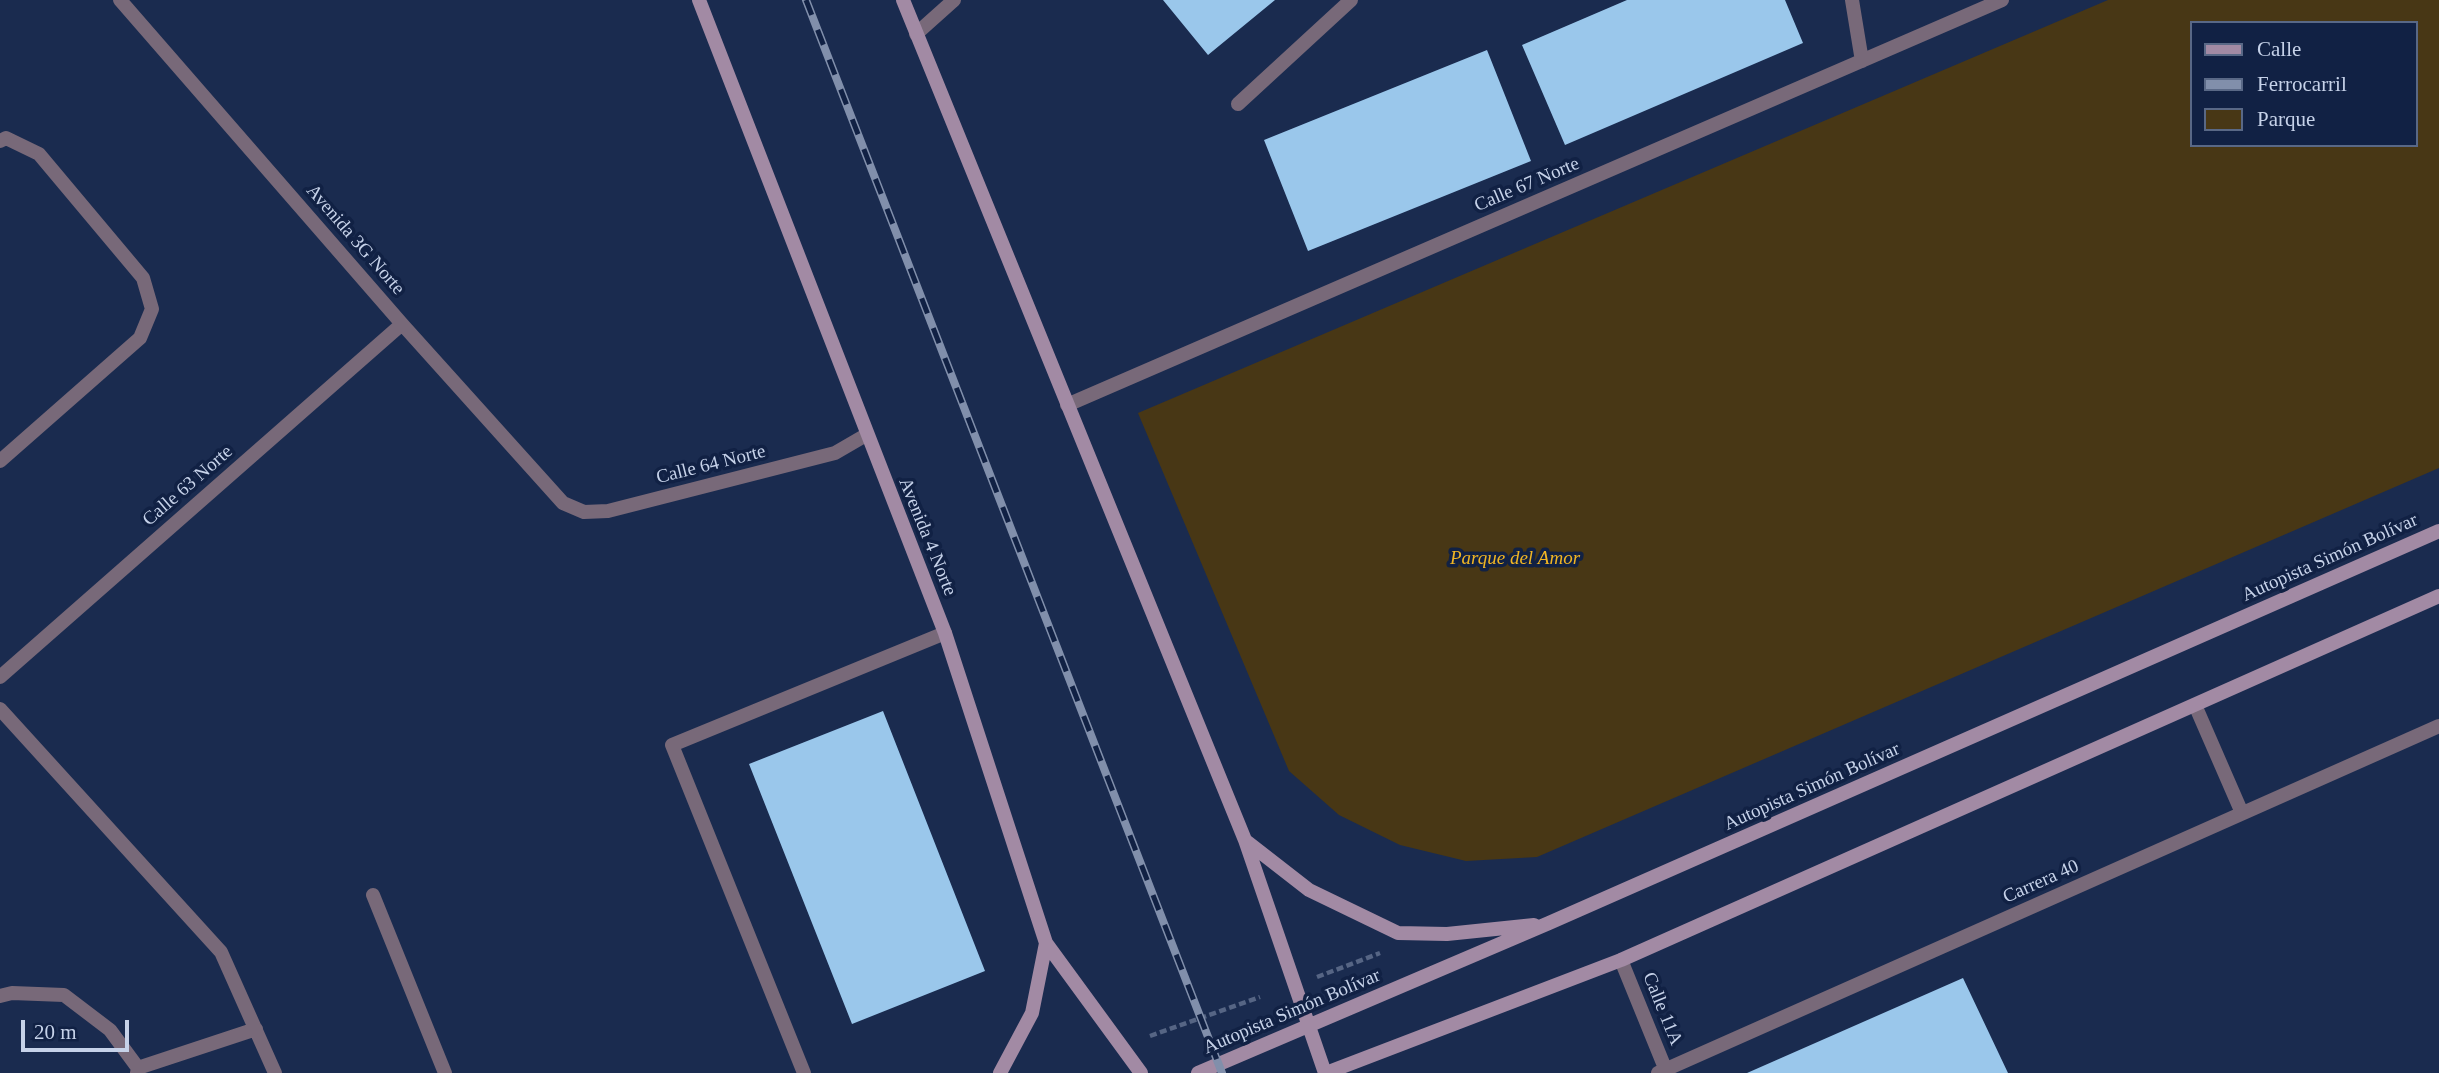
<!DOCTYPE html>
<meta charset="utf-8">
<style>
body{margin:0}
#map{position:relative;width:2439px;height:1073px;overflow:hidden;background:#1a2b4f;font-family:"Times New Roman",serif}
canvas{display:block}
.legend{position:absolute;left:2190px;top:21px;width:228px;height:126px;box-sizing:border-box;background:#112144;border:2px solid #596886;margin:0;padding:9px 12px;list-style:none;font-size:21px;color:#c6d2e9}
.legend li{display:flex;align-items:center;gap:14px;height:35px}
.legend b{width:35px;border:2px solid #596886}
.scale{position:absolute;left:21px;top:1020px;width:108px;height:32px;box-sizing:border-box;border:4px solid #c6d2e9;border-top:0;padding-left:9px;font-size:21px;line-height:24px;white-space:nowrap;color:#c6d2e9;-webkit-text-stroke:5px #112144;paint-order:stroke}
</style>
<div id="map">
<canvas width="2439" height="1073"></canvas>
<ul class="legend">
<li><b style="height:9px;background:#a28aa4"></b>Calle</li>
<li><b style="height:9px;background:#818fab"></b>Ferrocarril</li>
<li><b style="height:19px;background:#483715"></b>Parque</li>
</ul>
<div class="scale">20 m</div>
</div>
<script>
const ctx = document.querySelector('canvas').getContext('2d');
ctx.lineJoin = 'round';
function fillPath(path, color) {
  ctx.fillStyle = color;
  ctx.fill(path, 'evenodd');
}
function shape(rows) {
  const path = new Path2D();
  for (const r of rows) {
    path.moveTo(r[0], r[1]);
    for (let i = 2; i < r.length; i += 2) path.lineTo(r[i], r[i + 1]);
  }
  return path;
}
function stroke(path, color, width, dash) {
  ctx.strokeStyle = color;
  ctx.lineWidth = width;
  ctx.lineCap = dash ? 'butt' : 'round';
  ctx.setLineDash(dash || []);
  ctx.stroke(path);
}
function write(font, color, halo, rows, align = 'center') {
  ctx.font = font + ' "Times New Roman",serif';
  ctx.lineWidth = 7;
  ctx.setLineDash([]);
  ctx.textBaseline = 'middle';
  ctx.strokeStyle = halo;
  ctx.fillStyle = color;
  for (const [text, x, y, turn = 0] of rows) {
    ctx.save();
    ctx.translate(x, y);
    ctx.rotate((+turn || 0) * Math.PI / 180);
    ctx.textAlign = isNaN(turn) ? turn : align;
    if (halo) ctx.strokeText(text, 0, 0);
    ctx.fillText(text, 0, 0);
    ctx.restore();
  }
}
fillPath(shape([
 [2108,0,2439,0,2439,468,1537,857,1466,861,1400,845,1339,815,1289,771,1138,413],
 [2192,23,2416,23,2416,145,2192,145]
]), '#483715');
fillPath(shape([
 [1163,0,1275,0,1208,55],
 [1627,0,1785,0,1803,43,1565,145,1522,45],
 [1487,50,1531,161,1308,251,1264,140],
 [883,711,985,971,852,1024,749,764],
 [1963,978,2008,1073,1747,1073]
]), '#9ac7eb');
stroke(shape([
 [1317,977,1380,953],
 [1150,1036,1260,997]
]), '#566584', 4.5, [7, 3.5]);
stroke(shape([
 [1238,104,1351,0],
 [0,141,6,138,39,154,143,278,152,309,140,338,0,461],
 [0,709,221,952,275,1073],
 [373,895,445,1073],
 [0,996,12,993,64,995,110,1030,138,1068,137,1073],
 [138,1068,256,1029],
 [804,1073,672,745,945,633]
]), '#786979', 14);
stroke(shape([
 [120,0,402,324,563,503,584,512,608,511,835,453,866,435],
 [1852,0,1862,61],
 [916,34,954,0],
 [1067,405,2002,0],
 [0,677,402,324],
 [2195,705,2242,813],
 [1621,960,1667,1073],
 [1658,1073,2439,726]
]), '#786979', 14);
stroke(shape([
 [699,0,945,633,1046,943,1141,1073],
 [903,0,1245,840,1325,1073],
 [1246,841,1309,890,1398,933,1447,934,1534,925],
 [1000,1073,1032,1013,1046,943],
 [1198,1073,1549,923,2439,531],
 [1326,1073,1621,960,2439,596]
]), '#a28aa4', 14);
const rail = shape([
 [806,0,1222,1073]
]);
stroke(rail, '#818fab', 8);
stroke(rail, '#112144', 5, [16]);
write('19px', '#c6d2e9', '#112144', [
 ["Calle 67 Norte",1527,185,-23],
 ["Avenida 3G Norte",355,240,49],
 ["Calle 64 Norte",711,465,-14],
 ["Calle 63 Norte",188,486,-41],
 ["Avenida 4 Norte",927,537,68],
 ["Autopista Simón Bolívar",2330,558,-24],
 ["Autopista Simón Bolívar",1812,787,-24],
 ["Carrera 40",2041,882,-24],
 ["Calle 11A",1662,1009,68],
 ["Autopista Simón Bolívar",1292,1012,-23]
]);
write('italic 19px', '#f0b524', '#112144', [
 ["Parque del Amor",1515,559]
]);
</script>
